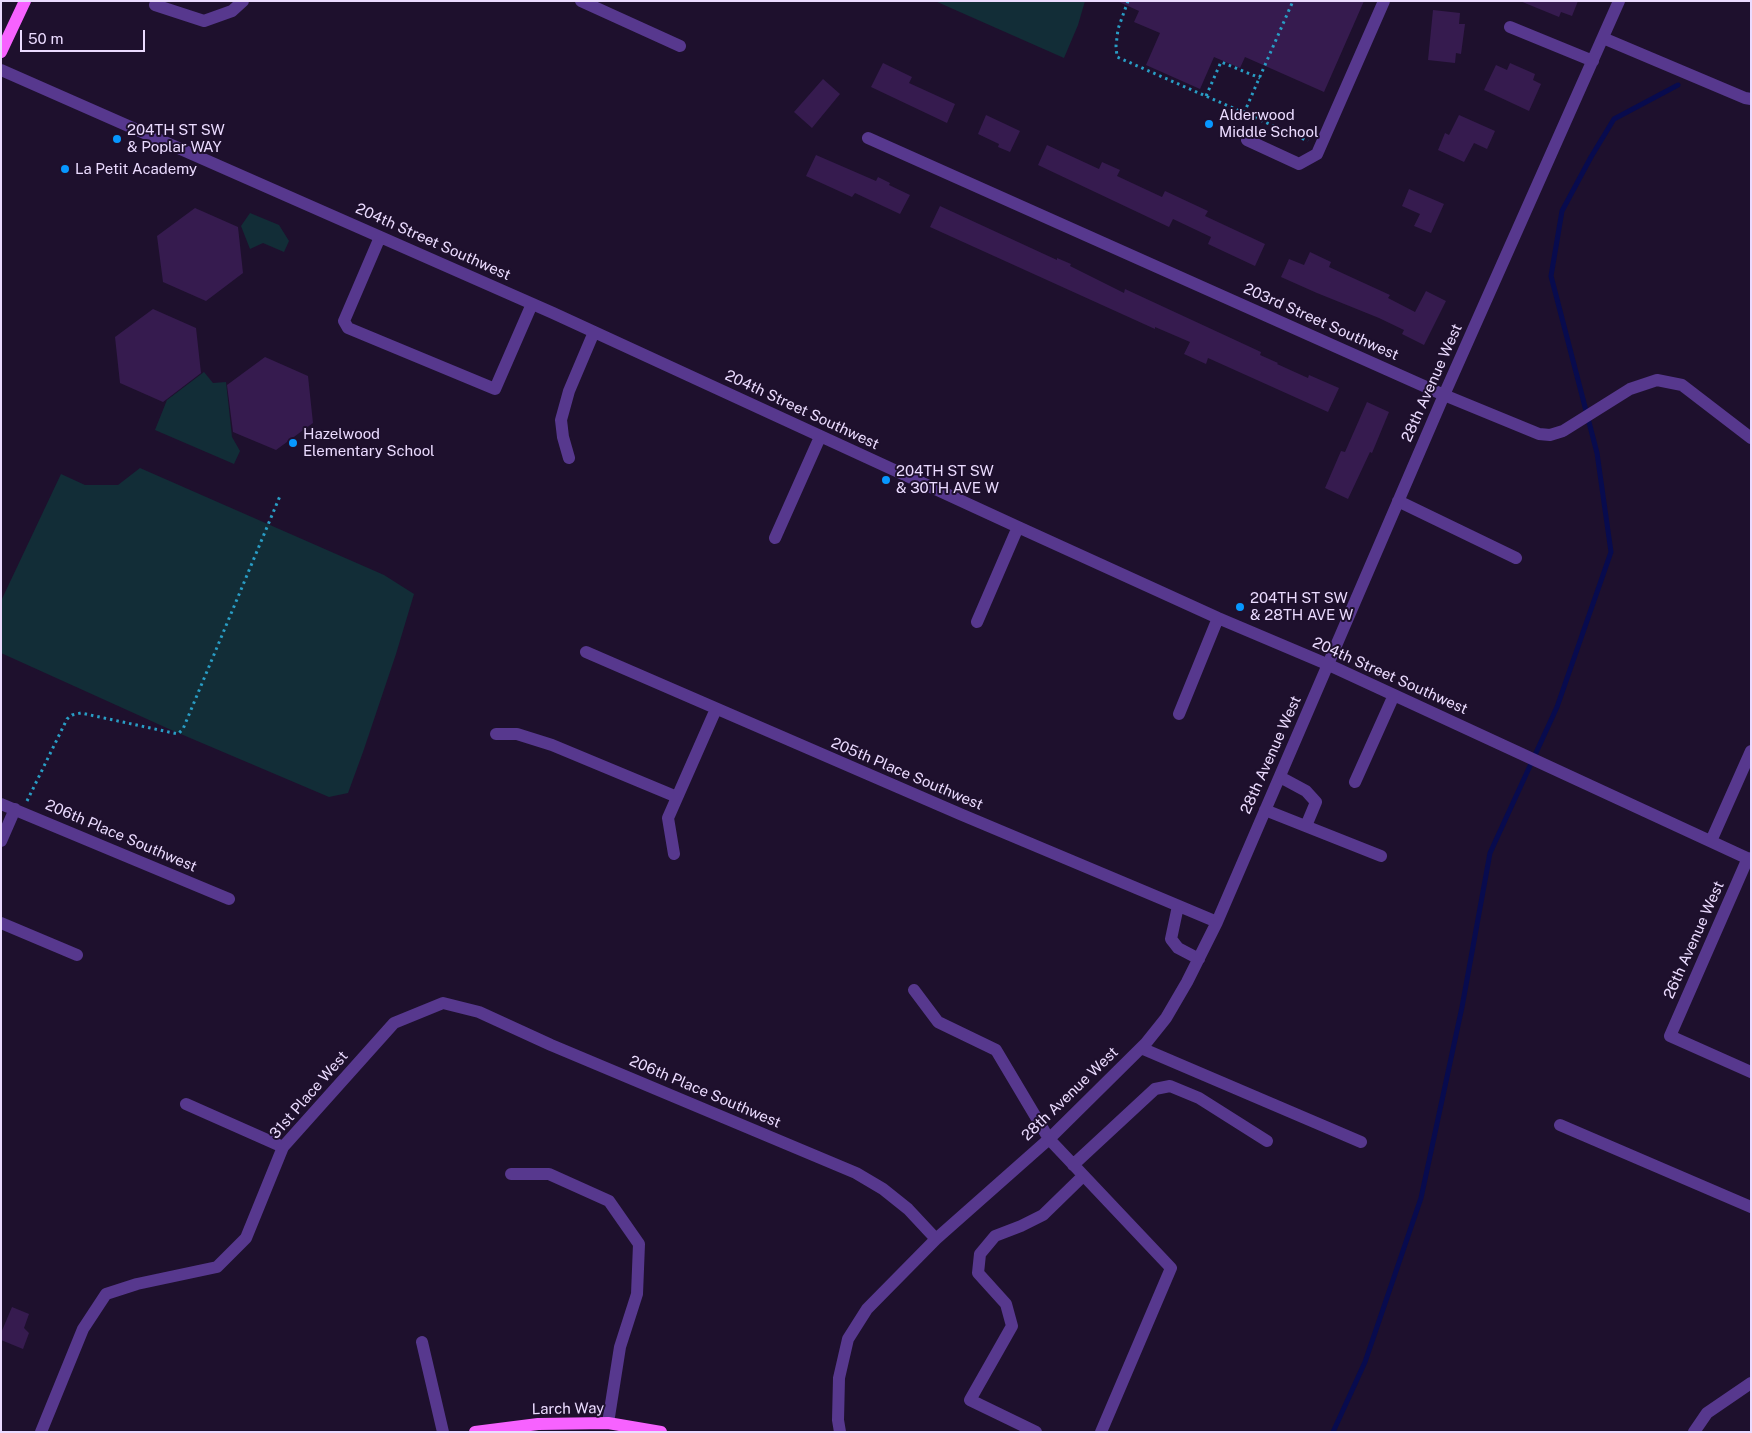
<!DOCTYPE html>
<style>
body{margin:0}
#map{position:relative;width:1752px;height:1433px;overflow:hidden;background:#1e102d;font-family:"Public Sans",sans-serif}
canvas{display:block}
.frame{position:absolute;inset:0;border:2px solid #ebdbff;pointer-events:none}
.scale{position:absolute;left:20px;top:30px;width:125px;height:22px;box-sizing:border-box;border:2px solid #ebdbff;border-top:0;padding-left:6px;font-size:15px;line-height:18px;white-space:nowrap;color:#ebdbff;-webkit-text-stroke:4px #1e102d;paint-order:stroke}
</style>
<div id="map">
<canvas width="1752" height="1433"></canvas>
<div class="frame"></div>
<div class="scale">50 m</div>
</div>
<script>
const ctx = document.querySelector('canvas').getContext('2d');
ctx.lineJoin = 'round';
function fillPath(path, color) {
  ctx.fillStyle = color;
  ctx.fill(path, 'evenodd');
}
function shape(rows) {
  const path = new Path2D();
  for (const r of rows) {
    path.moveTo(r[0], r[1]);
    for (let i = 2; i < r.length; i += 2) path.lineTo(r[i], r[i + 1]);
  }
  return path;
}
function stroke(path, color, width, dash) {
  ctx.strokeStyle = color;
  ctx.lineWidth = width;
  ctx.lineCap = dash ? 'butt' : 'round';
  ctx.setLineDash(dash || []);
  ctx.stroke(path);
}
function write(font, color, halo, rows, align = 'center') {
  ctx.font = font + ' "Public Sans",sans-serif';
  ctx.lineWidth = 4;
  ctx.setLineDash([]);
  ctx.textBaseline = 'middle';
  ctx.strokeStyle = halo;
  ctx.fillStyle = color;
  for (const [text, x, y, turn = 0] of rows) {
    ctx.save();
    ctx.translate(x, y);
    ctx.rotate((+turn || 0) * Math.PI / 180);
    ctx.textAlign = isNaN(turn) ? turn : align;
    if (halo) ctx.strokeText(text, 0, 0);
    ctx.fillText(text, 0, 0);
    ctx.restore();
  }
}
fillPath(shape([
 [935,1,1085,1,1078,25,1064,58],
 [250,213,279,225,289,241,284,252,263,243,250,249,241,226],
 [204,372,213,383,226,382,232,437,240,451,234,464,155,430,167,400],
 [140,468,384,575,414,594,396,654,363,752,348,793,329,797,169,729,1,653,1,601,61,474,85,485,118,485]
]), '#122d37');
stroke(shape([
 [1333,1432,1365,1362,1421,1198,1462,1007,1490,853,1557,707,1611,552,1597,453,1551,276,1562,211,1591,157,1614,119,1678,85]
]), '#080b4e', 5);
fillPath(shape([
 [1117,1,1364,1,1324,92,1245,57,1240,68,1214,57,1200,89,1146,65,1160,33,1134,22,1139,11],
 [1520,1,1578,1,1572,16,1561,12,1559,17],
 [1433,10,1460,13,1459,24,1465,24,1461,54,1456,53,1455,63,1428,60],
 [883,63,912,77,909,83,955,104,947,123,871,87],
 [1510,63,1535,74,1533,80,1541,84,1529,111,1484,90,1496,65,1507,70],
 [823,79,840,94,812,128,794,112],
 [986,115,1020,131,1010,152,998,147,999,144,978,134],
 [1459,115,1495,131,1487,149,1474,143,1464,162,1438,150,1445,133,1449,135],
 [1047,145,1099,169,1102,162,1120,170,1117,176,1162,197,1165,191,1208,211,1205,216,1265,244,1255,266,1208,244,1211,237,1173,219,1169,227,1038,165],
 [816,155,876,181,878,177,890,183,889,185,910,195,900,214,855,193,852,197,806,176],
 [1409,189,1444,204,1431,233,1414,226,1420,214,1402,206],
 [940,206,1057,260,1057,258,1071,264,1070,266,1124,293,1125,289,1261,352,1260,355,1278,363,1277,364,1308,378,1309,375,1339,388,1328,412,1208,358,1206,364,1184,354,1190,342,1155,327,1155,329,930,227],
 [195,208,238,227,243,273,206,301,163,282,157,236],
 [1310,252,1331,262,1329,267,1390,295,1388,298,1415,312,1426,291,1446,301,1424,345,1402,334,1404,330,1379,318,1317,293,1281,277,1289,259,1304,265],
 [153,309,196,328,201,373,163,402,120,383,115,337],
 [265,357,308,376,313,423,276,450,233,432,227,385],
 [1367,402,1389,412,1372,453,1370,452,1348,499,1325,488,1341,451,1345,452],
 [12,1307,29,1314,24,1328,29,1333,23,1349,1,1340,1,1333]
]), '#361b4f');
stroke(shape([
 [1128,1,1118,29,1116,46,1117,57,1308,141],
 [1206,96,1221,62,1260,78],
 [1244,113,1293,1],
 [27,801,67,719,72,715,81,713,178,734,183,729,280,496]
]), '#299dc5', 3, [2.5, 4]);
stroke(shape([
 [581,1,680,46],
 [155,5,204,21,232,11,243,1],
 [1510,27,1593,61],
 [1603,38,1745,98,1751,99],
 [1,70,553,313,1018,527,1218,618,1329,665,1751,860],
 [868,138,1444,395,1539,434,1550,435,1563,431,1630,389,1657,380,1682,385,1751,438],
 [1247,140,1299,164,1317,154,1384,1],
 [380,237,344,321,348,328,495,389,532,304],
 [569,458,563,437,561,420,569,391,594,332],
 [1398,501,1516,558],
 [775,538,820,437],
 [977,622,1018,527],
 [586,652,960,814,1217,922],
 [1179,714,1218,618],
 [496,734,517,734,552,745,677,797],
 [1280,777,1306,791,1316,802,1306,826],
 [1355,782,1394,695],
 [1,804,229,899],
 [1265,810,1381,856],
 [1,841,15,809],
 [1711,841,1751,751],
 [674,854,668,818,716,709],
 [1748,858,1670,1036,1751,1072],
 [1178,906,1171,939,1178,948,1199,959],
 [1,923,77,955],
 [914,990,938,1022,996,1050,1049,1139,1171,1268,1101,1432],
 [1141,1048,1361,1142],
 [186,1104,283,1147],
 [1560,1125,1751,1207],
 [1073,1165,1155,1089,1170,1086,1199,1098,1267,1141],
 [511,1174,549,1174,609,1201,639,1244,637,1294,620,1347,608,1423],
 [422,1342,443,1432],
 [41,1432,83,1329,106,1294,137,1284,217,1267,246,1238,283,1147,394,1023,443,1003,479,1012,551,1045,856,1173,883,1189,908,1209,936,1239],
 [840,1432,838,1420,839,1378,848,1339,867,1309,936,1239,1049,1139,1146,1043,1166,1018,1187,982,1217,922,1444,395,1619,1],
 [1036,1432,970,1400,1012,1326,1006,1304,978,1273,980,1254,995,1236,1021,1226,1043,1215,1083,1176],
 [1694,1432,1707,1413,1751,1383]
]), '#57388e', 12);
stroke(shape([
 [1,52,25,1],
 [475,1432,538,1424,608,1423,661,1432]
]), '#f762ff', 12);
for (const [x, y, r, color] of [
 [1209,124,5,"#0797ff"],
 [117,139,5,"#0797ff"],
 [65,169,5,"#0797ff"],
 [293,443,5,"#0797ff"],
 [886,480,5,"#0797ff"],
 [1240,607,5,"#0797ff"]
]) {
  const dot = new Path2D();
  dot.arc(x, y, r, 0, 2 * Math.PI);
  ctx.fillStyle = color;
  ctx.fill(dot);
  stroke(dot, '#1e102d', 2);
}
write('15px', '#ebdbff', '#1e102d', [
 ["Alderwood",1219,115],
 ["Middle School",1219,132],
 ["204TH ST SW",127,130],
 ["& Poplar WAY",127,147],
 ["La Petit Academy",75,169],
 ["Hazelwood",303,434],
 ["Elementary School",303,451],
 ["204TH ST SW",896,471],
 ["& 30TH AVE W",896,488],
 ["204TH ST SW",1250,598],
 ["& 28TH AVE W",1250,615]
], 'left');
write('15px', '#ebdbff', '#1e102d', [
 ["204th Street Southwest",433,242,24],
 ["203rd Street Southwest",1321,322,24],
 ["28th Avenue West",1432,383,-66],
 ["204th Street Southwest",802,410,25],
 ["204th Street Southwest",1390,676,24],
 ["28th Avenue West",1271,755,-66],
 ["205th Place Southwest",907,774,23],
 ["206th Place Southwest",121,836,23],
 ["26th Avenue West",1694,940,-66],
 ["206th Place Southwest",705,1092,23],
 ["28th Avenue West",1070,1094,-44],
 ["31st Place West",309,1095,-49],
 ["Larch Way",568,1409,-1]
]);
</script>
